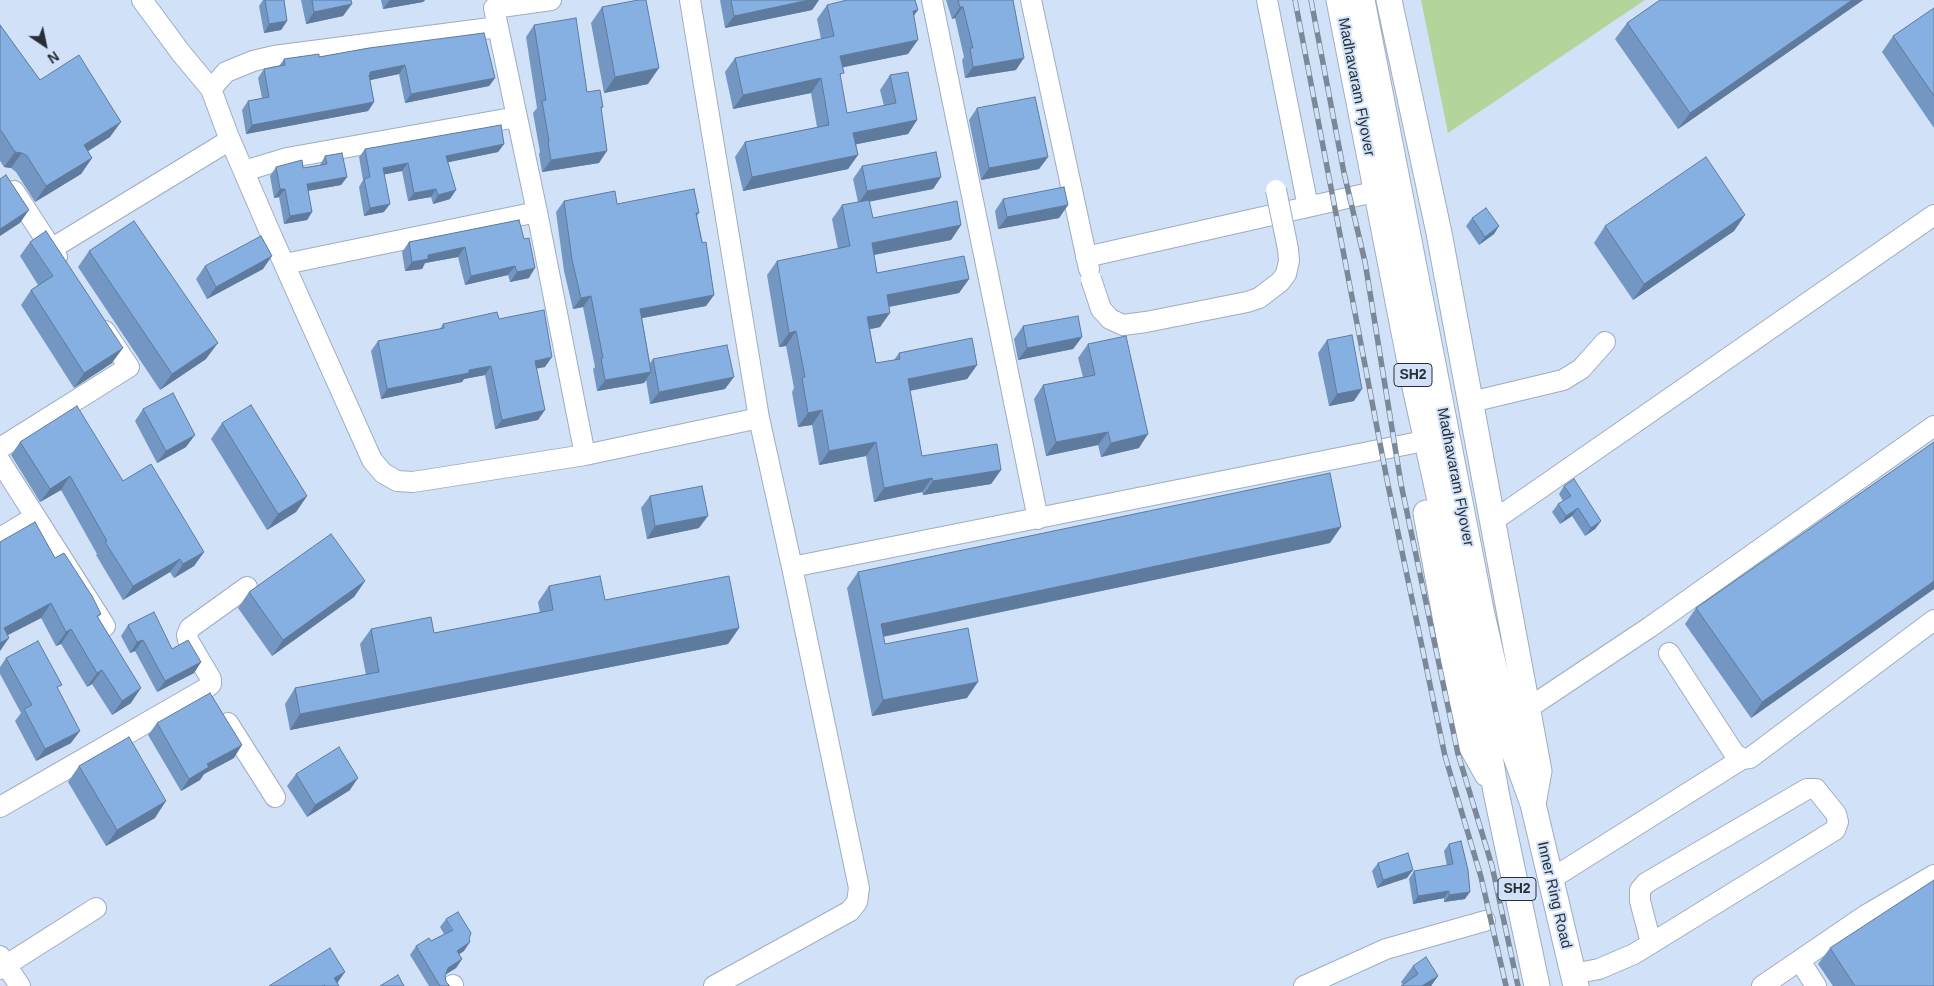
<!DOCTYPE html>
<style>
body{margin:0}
#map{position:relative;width:1934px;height:986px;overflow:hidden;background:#d1e2f8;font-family:Helvetica,sans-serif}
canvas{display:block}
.north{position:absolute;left:20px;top:20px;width:50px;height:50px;-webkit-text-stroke:4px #d1e2f8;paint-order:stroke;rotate:146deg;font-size:14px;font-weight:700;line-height:20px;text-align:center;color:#272e36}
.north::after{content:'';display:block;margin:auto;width:18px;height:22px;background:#272e36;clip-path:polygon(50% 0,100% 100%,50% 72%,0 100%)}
</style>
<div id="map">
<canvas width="1934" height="986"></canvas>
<div class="north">N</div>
</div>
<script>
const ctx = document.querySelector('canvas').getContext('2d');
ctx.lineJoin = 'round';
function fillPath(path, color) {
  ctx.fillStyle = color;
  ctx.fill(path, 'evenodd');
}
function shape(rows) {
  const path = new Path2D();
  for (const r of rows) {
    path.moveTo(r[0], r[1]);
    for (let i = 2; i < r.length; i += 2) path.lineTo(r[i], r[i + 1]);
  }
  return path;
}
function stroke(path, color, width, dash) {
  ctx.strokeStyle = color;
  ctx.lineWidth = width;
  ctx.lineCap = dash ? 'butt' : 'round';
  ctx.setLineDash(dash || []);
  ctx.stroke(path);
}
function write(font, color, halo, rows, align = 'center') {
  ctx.font = font + ' Helvetica,sans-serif';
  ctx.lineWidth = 4;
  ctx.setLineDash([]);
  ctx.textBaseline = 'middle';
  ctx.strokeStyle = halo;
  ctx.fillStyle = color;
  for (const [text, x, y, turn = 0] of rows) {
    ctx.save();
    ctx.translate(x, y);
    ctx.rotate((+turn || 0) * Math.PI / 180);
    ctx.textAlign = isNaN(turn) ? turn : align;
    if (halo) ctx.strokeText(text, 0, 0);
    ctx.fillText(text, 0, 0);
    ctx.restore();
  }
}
fillPath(shape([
 [1421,0,1645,0,1448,133]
]), '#b3d59b');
const minor = shape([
 [142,0,181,53,211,89],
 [551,0,494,8,537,212,585,455],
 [690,0,759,418,792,567,1414,443],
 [932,0,1038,519],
 [1031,0,1089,269],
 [1267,0,1308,207],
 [498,27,274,56,253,61,226,72,211,89,228,135,272,237,372,460,383,473,397,481,413,482,585,455,759,418],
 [244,171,287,158,517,117],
 [14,191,57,257],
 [51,249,230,140],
 [1086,257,1365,194],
 [285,264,537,212],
 [1471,402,1563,380,1581,369,1605,342],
 [0,448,129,367,105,331],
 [0,461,105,626],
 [1493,521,1934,215],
 [0,538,35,517],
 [1669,653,1734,753,1742,759,1750,758,1934,620],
 [1527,709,1650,627,1934,426],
 [228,723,275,797],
 [0,807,205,689,211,684,211,679,188,640,187,635,190,628,247,587],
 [1551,879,1742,759],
 [0,956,20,986],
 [1800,961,1816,986],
 [0,969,96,908],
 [1573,974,1599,969,1634,954,1835,830,1838,822,1836,814,1816,789,1807,789,1646,883,1640,890,1640,901,1651,943],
 [451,986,453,985],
 [714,986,850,911,857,902,859,888,792,567],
 [1304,986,1386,949,1485,921],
 [1762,986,1866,915,1934,875]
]);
const major = shape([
 [1339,0,1413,378,1468,627,1496,792,1537,986],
 [1362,0,1481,610,1512,746,1533,804,1576,986],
 [1389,0,1439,233,1539,771,1534,799],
 [1426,513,1468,740,1487,774]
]);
stroke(minor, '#9dadc2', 22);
stroke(major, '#9dadc2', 27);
stroke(minor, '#fff', 20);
stroke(major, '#fff', 25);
const rail = shape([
 [1295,0,1388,485,1445,756,1481,877,1506,986],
 [1311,0,1344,173,1365,262,1401,484,1458,754,1492,866,1518,986]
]);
stroke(rail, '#7c8897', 5.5);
stroke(rail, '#d1e2f8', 4, [11]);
const minorBridge = shape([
 [1091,279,1101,309,1110,319,1123,325,1146,322,1247,302,1259,298,1280,282,1286,274,1289,261,1288,249,1276,190]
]);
stroke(minorBridge, '#9dadc2', 22, []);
stroke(minorBridge, '#fff', 20);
fillPath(shape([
 [263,0,284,0,287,21,281,30,264,33,259,6],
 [301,0,351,0,343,16,306,24],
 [381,0,425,0,423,2,383,9],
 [720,0,819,0,812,10,725,28],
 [946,0,1013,0,1016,70,965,78,962,60,964,57,955,18,952,19],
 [1660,0,1863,0,1678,129,1615,39,1627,23],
 [827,5,913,16,908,54,842,67,840,78,847,113,884,106,880,90,890,75,917,120,908,134,856,144,858,155,848,169,743,191,735,157,745,142,817,127,811,93,733,109,725,72,735,58,821,39,817,19],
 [602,7,648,84,604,93,591,23],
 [1934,8,1934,128,1882,52,1893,36],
 [0,25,40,80,110,137,87,151,92,158,81,174,35,202,16,172,11,168,4,167,0,161],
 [534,25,587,92,603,107,601,109,599,163,542,172,539,154,540,152,533,113,537,108,526,37],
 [369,48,495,78,489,86,405,103,399,74,370,80,374,102,368,111,246,134,242,110,248,101,262,98,258,78,264,69,279,66,284,59,319,57],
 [977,108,1048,157,1039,169,981,180,969,120],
 [504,144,498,152,448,162,450,199,433,204,431,197,408,201,402,171,384,174,384,212,364,216,359,187,363,180,359,157,365,149],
 [325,156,347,177,341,185,308,191,312,212,307,220,284,224,279,197,274,198,270,176,276,167,303,168,320,165],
 [862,166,941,177,933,189,869,201,873,218,961,225,951,240,874,255,877,273,969,279,959,293,889,307,880,327,870,329,876,363,894,360,899,353,977,365,967,379,910,391,922,456,1001,470,991,484,923,495,922,492,874,502,866,456,819,465,812,425,798,427,792,392,794,388,786,346,779,347,767,275,777,261,838,249,832,219,842,205,858,202,853,179],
 [1003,199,1068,205,1059,218,998,229,995,211],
 [564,201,617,204,699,213,697,216,714,295,706,306,642,318,650,363,653,359,725,389,650,404,646,380,644,383,597,391,593,369,595,367,583,307,573,309,564,271,556,212],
 [1745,215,1734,231,1633,300,1594,243,1605,226],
 [1472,218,1499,226,1494,234,1479,245,1466,226],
 [519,220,529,278,510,282,508,275,465,285,458,257,425,263,422,269,405,271,402,252,409,242],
 [30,242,112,363,74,388,21,305,31,290,38,285,20,256],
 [89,251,206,359,160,390,78,267],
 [205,266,263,269,207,299,196,279],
 [499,319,545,367,537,368,538,420,495,429,485,375,464,379,462,382,381,399,371,351,378,341,440,329,443,324],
 [1023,326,1082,337,1073,349,1018,360,1014,339],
 [1327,340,1354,401,1329,406,1318,353],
 [1088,344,1139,448,1101,457,1098,445,1046,456,1034,399,1043,385,1083,377,1078,358],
 [143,409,186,447,157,463,135,421],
 [222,423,307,496,296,512,267,530,211,439],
 [20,442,123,481,204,552,194,566,174,578,170,572,123,600,96,555,97,554,61,490,40,502,11,455],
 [1934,442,1934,589,1751,718,1685,624,1696,608],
 [1564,486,1601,521,1595,529,1585,536,1572,516,1560,524,1552,512,1558,504,1563,501,1559,494],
 [650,496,699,528,647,539,641,508],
 [0,542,101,614,98,617,131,703,112,715,92,684,87,687,61,644,56,646,41,618,8,635,0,651],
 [1330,543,883,637,885,644,967,698,872,716,847,588,858,572],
 [365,581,354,597,272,656,238,608,249,592],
 [549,586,605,600,739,628,728,644,290,730,285,704,295,688,366,675,360,644,371,629,434,633,540,613,538,602],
 [128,625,172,649,201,662,194,673,157,692,135,651,130,653,121,636],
 [6,658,71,743,36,761,15,721,21,713,0,674,0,667],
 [157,723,234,758,204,774,200,780,181,791,148,735],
 [79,766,155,818,106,846,68,782],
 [296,774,350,790,307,817,287,786],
 [1449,844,1465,899,1444,902,1444,898,1413,904,1409,879,1414,871,1447,866,1444,851],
 [1378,863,1407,878,1377,888,1372,871],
 [446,919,464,951,459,954,462,959,456,968,446,974,445,976,446,982,450,986,429,986,410,955,416,946,431,941,444,934,440,927],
 [1830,948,1934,986,1833,986,1818,964],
 [1413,966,1438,976,1431,986,1401,986,1403,985,1401,982]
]), '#7397c2');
fillPath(shape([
 [390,0,425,0,423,2,383,9],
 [809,0,819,0,812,10,725,28,734,16],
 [1852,0,1863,0,1678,129,1690,113],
 [352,4,343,16,306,24,314,12],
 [960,7,963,7,955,18,952,19],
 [918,10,908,24,913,11],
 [287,21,281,30,264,33,269,24],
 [918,40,908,54,830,70,840,56],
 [1024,58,1016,70,965,78,973,67],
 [405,65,399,74,366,81,370,72],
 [659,68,648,84,604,93,615,77],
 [495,78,489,86,405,103,411,94],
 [821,78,811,93,733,109,743,95],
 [374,102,368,111,246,134,252,125],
 [917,120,908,134,843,147,853,133],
 [121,122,110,137,73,161,84,145],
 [504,144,498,152,440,164,446,156],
 [607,151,599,163,542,172,551,160],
 [15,152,22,153,11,168,4,167],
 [858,155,848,169,743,191,752,177],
 [1048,157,1039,169,981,180,989,168],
 [92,158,81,174,35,202,46,186],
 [408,163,402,171,377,176,383,168],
 [347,177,341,185,301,192,307,184],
 [941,177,933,189,858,204,867,191],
 [280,189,285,189,279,197,274,198],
 [436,189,431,197,408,201,414,193],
 [456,190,450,199,433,204,438,195],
 [390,204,384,212,364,216,370,208],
 [1068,205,1059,218,998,229,1007,217],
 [29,210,20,223,0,236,0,229],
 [312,212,307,220,284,224,290,216],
 [1745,215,1734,231,1633,300,1644,284],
 [961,225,951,240,862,257,872,243],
 [1499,226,1494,234,1479,245,1485,237],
 [465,247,458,257,425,263,422,269,405,271,412,262,428,255],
 [272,256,263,269,207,299,216,287],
 [515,266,508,275,465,285,471,276],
 [535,268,529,278,510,282,517,272],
 [969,279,959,293,877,309,887,295],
 [714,295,706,306,632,320,640,309],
 [591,296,583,307,573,309,581,298],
 [890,313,880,327,857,332,867,317],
 [796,331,786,346,779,347,789,333],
 [1082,337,1073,349,1018,360,1027,348],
 [218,343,206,359,160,390,172,374],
 [123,348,112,363,74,388,84,373],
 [552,357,545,367,529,370,535,361],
 [977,365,967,379,898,393,908,379],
 [491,366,485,375,464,379,462,382,381,399,387,389,469,370],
 [651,372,644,383,597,391,605,380],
 [734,377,725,389,650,404,659,392],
 [1362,389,1354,401,1329,406,1337,394],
 [545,410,538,420,495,429,502,420],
 [822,410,812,425,798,427,808,413],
 [1108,432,1098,445,1046,456,1056,442],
 [1148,434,1139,448,1101,457,1111,443],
 [195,435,186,447,157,463,166,451],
 [876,442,866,456,819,465,829,451],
 [1001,470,991,484,923,495,933,481],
 [70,476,61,490,40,502,50,489],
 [932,478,922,492,874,502,884,488],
 [307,496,296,512,267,530,278,514],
 [1578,508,1572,516,1560,524,1566,516],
 [708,516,699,528,647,539,655,526],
 [1601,521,1595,529,1585,536,1591,528],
 [1341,527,1330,543,871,639,881,624],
 [204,552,194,566,174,578,183,564],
 [180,559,170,572,123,600,133,586],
 [365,581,354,597,272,656,283,640],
 [1934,581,1934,589,1751,718,1762,702],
 [51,603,41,618,0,639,4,628],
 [739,628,728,644,290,730,300,714],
 [71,629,61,644,56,646,66,632],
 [9,638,0,651,0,643],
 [143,640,135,651,130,653,137,642],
 [201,662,194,673,157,692,165,681],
 [102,670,92,684,87,687,97,673],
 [978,682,967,698,872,716,883,700],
 [141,688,131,703,112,715,122,701],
 [80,731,71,743,36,761,45,749],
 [242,745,234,758,204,774,200,780,181,791,189,779,207,764],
 [358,778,350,790,307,817,315,805],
 [166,801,155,818,106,846,117,830],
 [1413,870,1407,878,1377,888,1383,880],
 [1449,891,1444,898,1413,904,1418,896],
 [1470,892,1465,899,1444,902,1449,895],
 [470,942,464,951,451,959,457,951],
 [462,959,456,968,442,977,448,968],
 [345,972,336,985,334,978],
 [1438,976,1431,986,1422,986]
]), '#5e7b9e');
const building = shape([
 [265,0,284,0,287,21,269,24,265,0],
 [312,0,351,0,352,4,314,12,312,0],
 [638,0,646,0,659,68,615,77,602,7,638,0],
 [731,0,809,0,734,16,731,0],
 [847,0,915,0,918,10,913,11,918,40,840,56,844,73,840,74,847,113,896,103,890,75,908,72,917,120,853,133,858,155,752,177,745,142,829,125,821,78,743,95,735,58,834,36,827,5,847,0],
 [958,0,1013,0,1024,58,973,67,970,48,973,48,963,7,960,7,958,0],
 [1660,0,1852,0,1690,113,1627,23,1660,0],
 [1934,8,1934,96,1893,36,1934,8],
 [576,18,587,92,600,90,603,107,601,107,607,151,551,160,548,142,549,141,542,101,546,100,534,25,576,18],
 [0,25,40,80,79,55,121,122,84,145,92,158,46,186,27,156,22,153,15,152,0,129,0,25],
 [484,33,495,78,411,94,405,65,370,72,370,75,369,75,374,102,252,125,248,101,269,97,264,69,285,65,284,59,319,54,319,57,369,48,484,33],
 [1035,97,1048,157,989,168,977,108,1035,97],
 [501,125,504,144,446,156,456,190,438,195,436,189,414,193,408,163,383,168,390,204,370,208,364,179,370,177,365,149,501,125],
 [936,152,941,177,867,191,862,166,936,152],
 [342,153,347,177,307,184,312,212,290,216,285,189,280,189,276,167,302,160,303,168,327,164,325,156,342,153],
 [1706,157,1745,215,1644,284,1605,226,1706,157],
 [6,175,29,210,0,229,0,179,6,175],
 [1064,187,1068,205,1007,217,1003,199,1064,187],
 [694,189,699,213,696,213,702,243,706,242,714,295,640,309,651,372,605,380,601,358,603,358,591,296,581,298,572,260,564,201,615,191,617,204,694,189],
 [869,200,873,218,957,201,961,225,872,243,877,273,964,256,969,279,887,295,890,313,867,317,876,363,900,359,899,353,972,338,977,365,908,379,922,456,997,444,1001,470,933,481,932,478,884,488,876,442,829,451,822,410,808,413,802,378,805,377,796,331,789,333,777,261,850,246,842,205,869,200],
 [1486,208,1499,226,1485,237,1472,218,1486,208],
 [519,220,524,239,529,238,535,268,517,272,515,266,471,276,465,247,428,255,428,259,412,262,409,242,519,220],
 [134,221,218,343,172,374,89,251,134,221],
 [46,231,123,348,84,373,31,290,53,276,30,242,46,231],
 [261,236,272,256,216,287,205,266,261,236],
 [544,310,552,357,535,361,545,410,502,420,491,366,469,370,469,373,387,389,378,341,444,328,443,324,497,312,499,319,544,310],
 [1078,316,1082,337,1027,348,1023,326,1078,316],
 [1352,335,1362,389,1337,394,1327,340,1352,335],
 [1126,336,1148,434,1111,443,1108,432,1056,442,1043,385,1095,375,1088,344,1126,336],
 [727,345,734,377,659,392,653,359,727,345],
 [173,393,195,435,166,451,143,409,173,393],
 [251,405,307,496,278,514,222,423,251,405],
 [77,406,123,481,151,464,204,552,183,564,180,559,133,586,105,542,107,541,70,476,50,489,20,442,77,406],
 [1934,442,1934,581,1762,702,1696,608,1934,442],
 [1330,473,1341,527,881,624,885,644,968,628,978,682,883,700,858,572,1330,473],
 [1574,479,1601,521,1591,528,1578,508,1566,516,1558,504,1571,496,1564,486,1574,479],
 [702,486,708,516,655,526,650,496,702,486],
 [35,522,55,558,64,553,92,596,101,614,97,616,141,688,122,701,102,670,97,673,71,629,66,632,51,603,4,628,9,638,0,643,0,542,35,522],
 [331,534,365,581,283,640,249,592,331,534],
 [600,576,605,600,729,576,739,628,300,714,295,688,379,672,371,629,431,617,434,633,553,610,549,586,600,576],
 [154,612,172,649,188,640,201,662,165,681,143,640,137,642,128,625,154,612],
 [38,641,62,685,57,687,80,731,45,749,24,709,32,705,6,658,38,641],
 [210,693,242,745,207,764,209,767,189,779,157,723,210,693],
 [129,737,166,801,117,830,79,766,129,737],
 [339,747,358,778,315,805,296,774,339,747],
 [1461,841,1468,870,1470,892,1449,895,1449,891,1418,896,1414,871,1453,864,1449,844,1461,841],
 [1408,853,1413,870,1383,880,1378,863,1408,853],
 [1934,880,1934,986,1855,986,1830,948,1934,880],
 [458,912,471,933,469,939,470,942,457,951,462,959,448,968,445,976,446,982,450,986,440,986,416,946,429,938,431,941,453,930,446,919,458,912],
 [330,948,345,972,334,978,339,986,325,986,324,985,322,986,269,986,330,948],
 [1426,957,1438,976,1422,986,1401,986,1418,974,1413,966,1426,957],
 [398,975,404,986,380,986,398,975]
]);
fillPath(building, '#86b0e2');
stroke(building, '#5e7b9e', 1);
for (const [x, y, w] of [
 [1413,375,38],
 [1517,889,38]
]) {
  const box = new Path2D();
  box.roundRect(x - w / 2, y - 11.5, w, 23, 4);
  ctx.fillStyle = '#d1e2f8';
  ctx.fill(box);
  stroke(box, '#272e36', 1);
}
write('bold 14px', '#272e36', null, [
 ["SH2",1413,375],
 ["SH2",1517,889]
]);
write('15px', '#272e36', '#d1e2f8', [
 ["Madhavaram Flyover",1356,87,79],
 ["Madhavaram Flyover",1455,477,79],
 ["Inner Ring Road",1554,895,77]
]);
</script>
